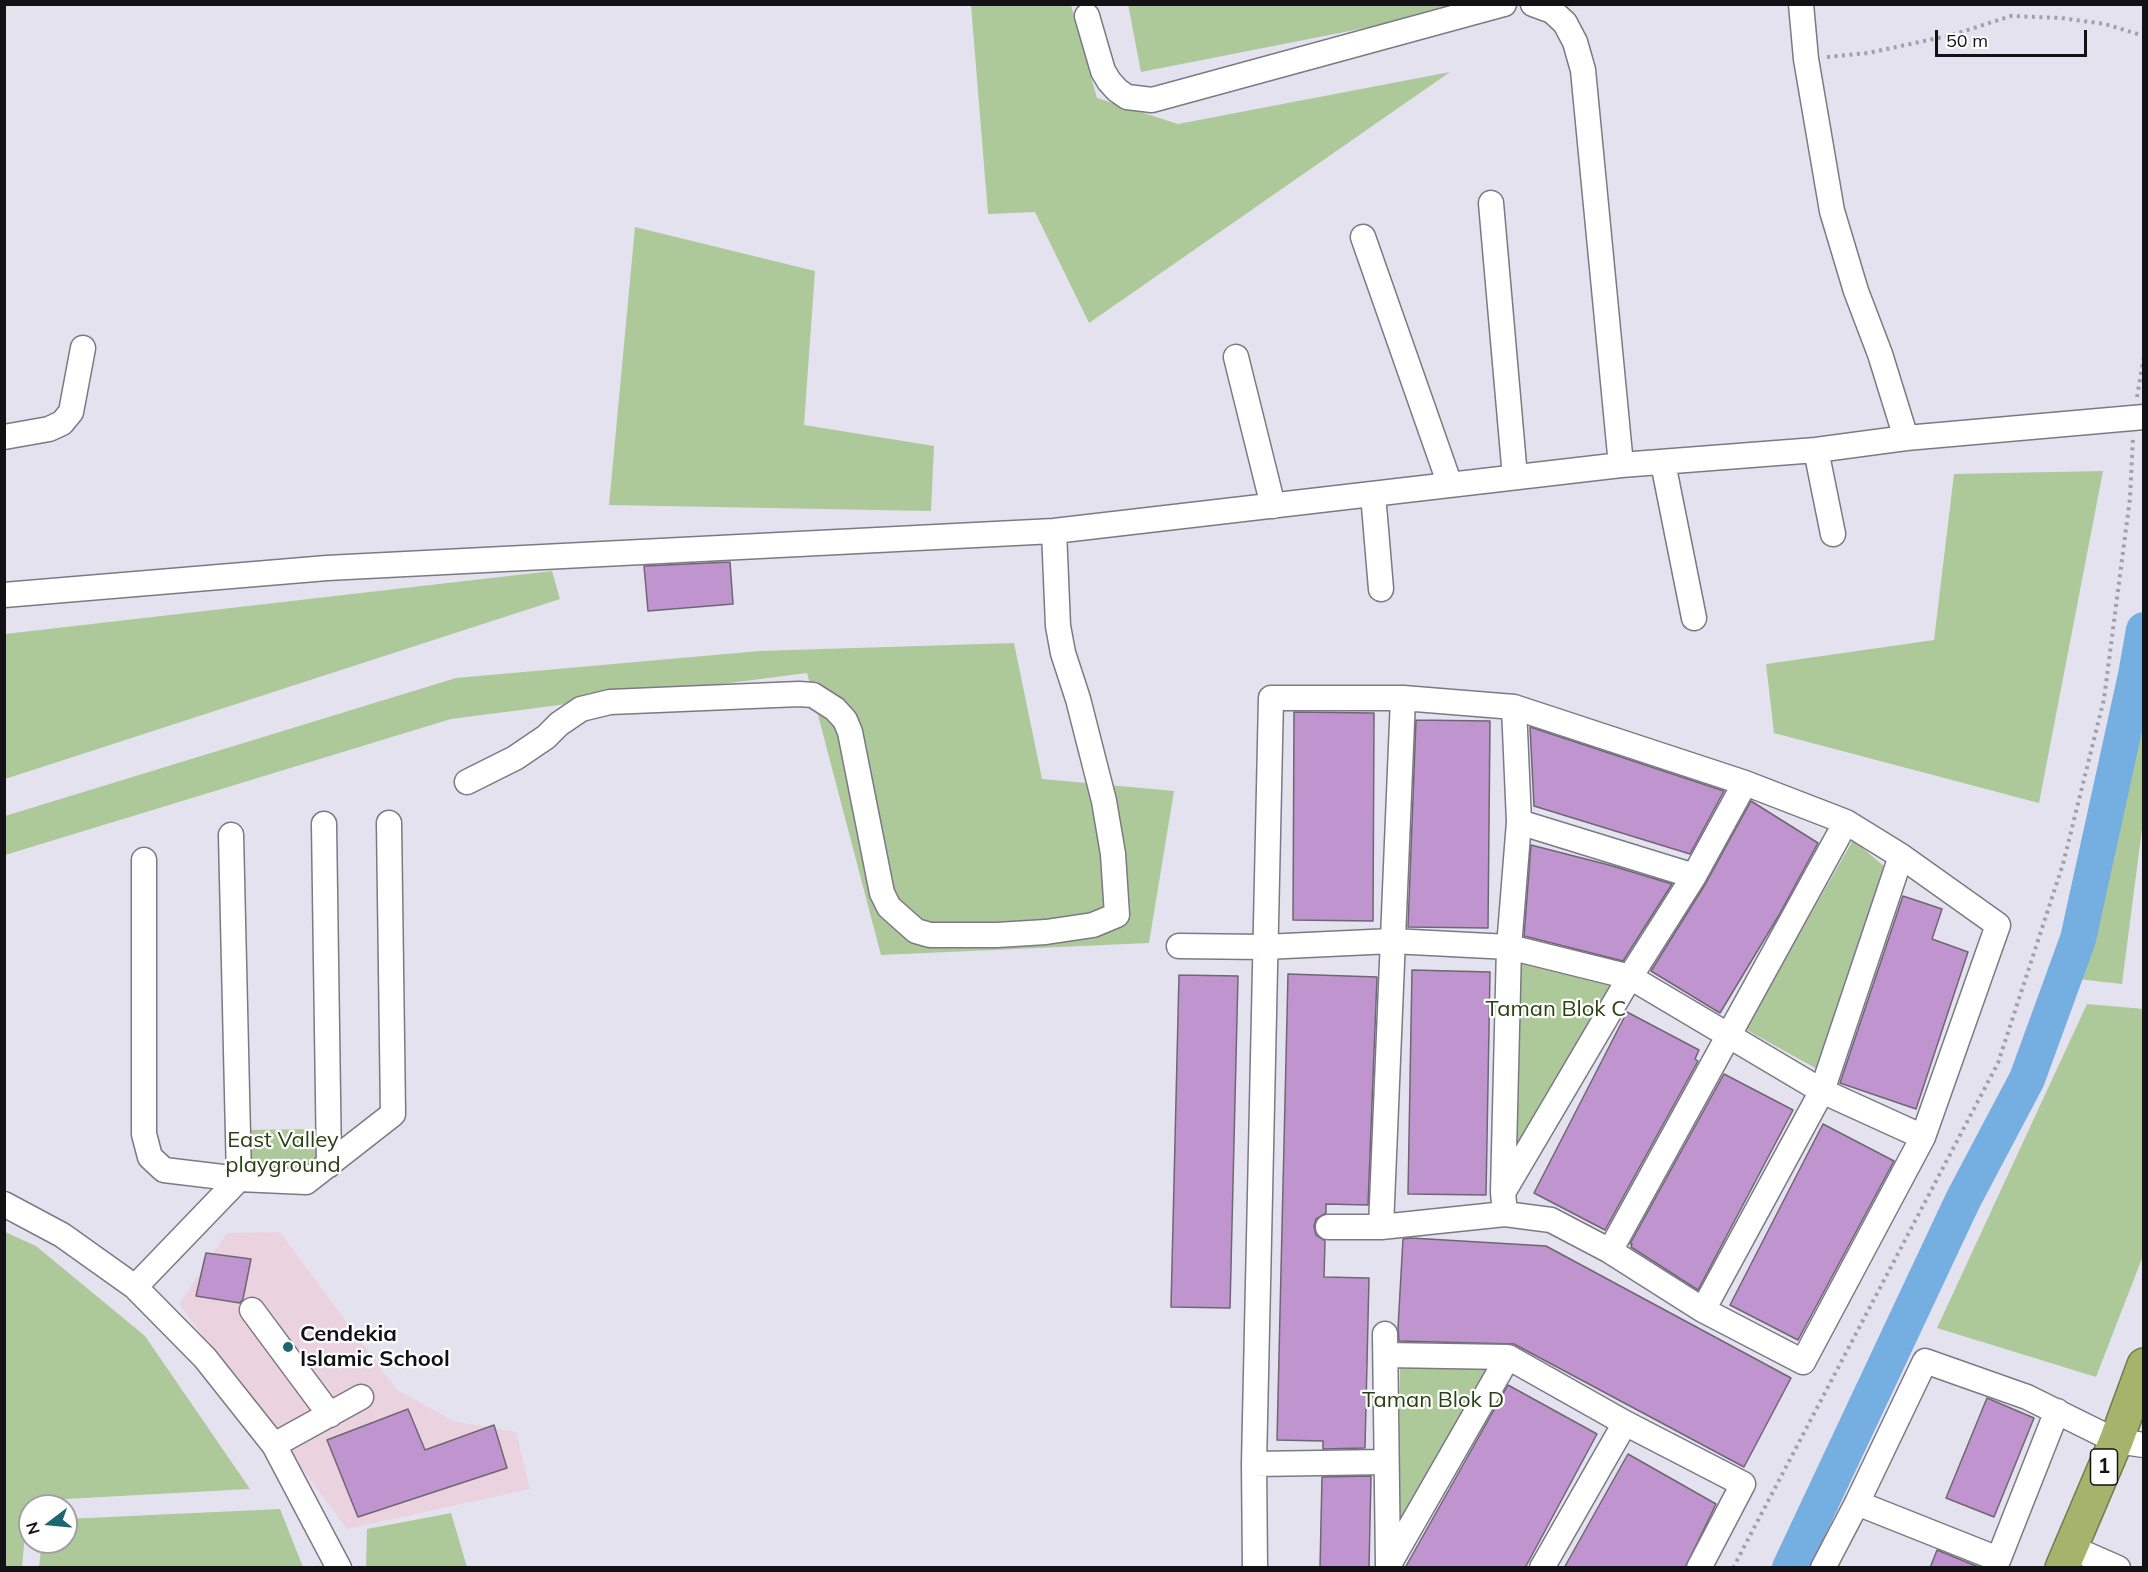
<!DOCTYPE html>
<style>
body{margin:0}
#map{position:relative;width:2148px;height:1572px;overflow:hidden;background:#e5e2ef;font-family:Mulish,sans-serif}
canvas{display:block}
.frame{position:absolute;inset:0;border:6px solid #121115;pointer-events:none}
.north{position:absolute;left:18px;top:1494px;width:60px;height:60px;box-sizing:border-box;background:#fff;border:2px solid #a0a0a1;border-radius:50%;rotate:254deg;font-size:16px;font-weight:700;line-height:24px;text-align:center;color:#121115}
.north::after{content:'';display:block;margin:auto;width:21px;height:27px;background:#1c6772;clip-path:polygon(50% 0,100% 100%,50% 72%,0 100%)}
.scale{position:absolute;left:1935px;top:30px;width:152px;height:27px;box-sizing:border-box;border:3px solid #121115;border-top:0;padding-left:8px;font-size:18px;line-height:21px;white-space:nowrap;color:#121115;-webkit-text-stroke:4px #fff;paint-order:stroke}
</style>
<div id="map">
<canvas width="2148" height="1572"></canvas>
<div class="frame"></div>
<div class="north">N</div>
<div class="scale">50 m</div>
</div>
<script>
const ctx = document.querySelector('canvas').getContext('2d');
ctx.lineJoin = 'round';
function fillPath(path, color) {
  ctx.fillStyle = color;
  ctx.fill(path, 'evenodd');
}
function shape(rows) {
  const path = new Path2D();
  for (const r of rows) {
    path.moveTo(r[0], r[1]);
    for (let i = 2; i < r.length; i += 2) path.lineTo(r[i], r[i + 1]);
  }
  return path;
}
function stroke(path, color, width, dash) {
  ctx.strokeStyle = color;
  ctx.lineWidth = width;
  ctx.lineCap = dash ? 'butt' : 'round';
  ctx.setLineDash(dash || []);
  ctx.stroke(path);
}
function write(font, color, halo, rows, align = 'center') {
  ctx.font = font + ' Mulish,sans-serif';
  ctx.lineWidth = 4.5;
  ctx.setLineDash([]);
  ctx.textBaseline = 'middle';
  ctx.strokeStyle = halo;
  ctx.fillStyle = color;
  for (const [text, x, y, turn = 0] of rows) {
    ctx.save();
    ctx.translate(x, y);
    ctx.rotate((+turn || 0) * Math.PI / 180);
    ctx.textAlign = isNaN(turn) ? turn : align;
    if (halo) ctx.strokeText(text, 0, 0);
    ctx.fillText(text, 0, 0);
    ctx.restore();
  }
}
fillPath(shape([
 [280,1232,396,1389,453,1421,516,1432,530,1489,347,1529,179,1304,227,1233]
]), '#ead3de');
fillPath(shape([
 [1128,4,1482,5,1141,72],
 [971,5,1071,5,1097,98,1178,124,1450,72,1089,323,1035,212,988,214],
 [635,227,815,271,804,425,934,446,931,511,609,505],
 [2103,471,2039,803,1774,733,1766,664,1934,640,1954,474],
 [552,571,560,599,5,779,5,634],
 [1014,643,1042,779,1174,791,1149,943,881,955,807,673,451,719,5,855,5,816,456,678,760,651],
 [2143,704,2143,821,2122,984,2078,979],
 [1853,840,1885,867,1817,1069,1745,1029],
 [1521,962,1610,985,1515,1155],
 [2087,1004,2144,1009,2143,1256,2096,1377,1937,1328],
 [323,1129,322,1161,304,1176,244,1174,243,1130],
 [5,1232,36,1246,145,1336,250,1489,28,1501,22,1567,5,1567],
 [1400,1366,1492,1367,1398,1523],
 [280,1509,303,1567,39,1567,42,1542,66,1542,66,1519],
 [451,1513,467,1567,366,1567,367,1529]
]), '#adc999');
stroke(shape([
 [1790,1568,1963,1200,2027,1079,2078,939,2136,675,2144,630]
]), '#75aee1', 36);
const building = shape([
 [730,562,733,604,648,611,644,566,730,562],
 [1294,712,1374,713,1373,921,1293,920,1294,712],
 [1416,720,1490,721,1488,928,1408,927,1416,720],
 [1530,727,1724,791,1690,854,1534,806,1530,727],
 [1751,801,1818,843,1779,915,1720,1013,1651,971,1706,883,1751,801],
 [1531,845,1609,865,1672,884,1623,961,1524,936,1531,845],
 [1903,896,1942,909,1932,939,1968,952,1916,1109,1840,1083,1903,896],
 [1412,970,1490,972,1486,1195,1408,1194,1412,970],
 [1288,974,1377,977,1368,1205,1326,1204,1326,1213,1316,1219,1314,1226,1316,1235,1325,1241,1324,1277,1369,1278,1365,1448,1323,1449,1323,1441,1277,1440,1288,974],
 [1179,975,1238,976,1230,1308,1171,1307,1179,975],
 [1627,1012,1699,1050,1695,1059,1698,1061,1605,1230,1534,1193,1627,1012],
 [1724,1074,1793,1110,1698,1290,1631,1247,1632,1244,1630,1244,1724,1074],
 [1823,1124,1894,1161,1798,1340,1730,1305,1823,1124],
 [1411,1238,1546,1246,1791,1378,1744,1467,1514,1344,1399,1341,1398,1328,1403,1239,1411,1238],
 [206,1253,251,1259,243,1299,240,1303,196,1296,206,1253],
 [1508,1385,1597,1434,1525,1568,1405,1568,1508,1385],
 [1987,1398,2034,1418,1994,1517,1946,1498,1987,1398],
 [408,1409,425,1450,494,1425,507,1468,358,1517,327,1440,408,1409],
 [1628,1454,1716,1504,1685,1568,1564,1568,1628,1454],
 [1371,1476,1369,1568,1320,1568,1322,1477,1371,1476],
 [1937,1550,1981,1568,1930,1568,1937,1550]
]);
fillPath(building, '#bf94cf');
stroke(building, '#6e6771', 1.5);
const minor = shape([
 [1533,4,1552,11,1565,23,1575,42,1583,70,1621,465],
 [1801,4,1806,59,1832,211,1856,291,1880,354,1906,438],
 [1087,16,1103,71,1109,81,1117,90,1127,97,1152,100,1504,4],
 [1491,203,1515,477],
 [1363,237,1450,485],
 [1236,357,1273,506],
 [4,437,49,429,62,423,71,412,83,348],
 [1816,450,1833,534],
 [1663,463,1694,618],
 [1373,494,1381,589],
 [4,595,327,568,1054,531,1621,465,1816,450,1906,438,2144,417],
 [467,782,515,758,546,737,559,724,581,709,610,702,799,694,813,695,835,709,845,720,850,732,882,893,889,907,916,931,930,935,997,935,1046,932,1093,925,1117,915,1113,854,1104,801,1078,699,1063,653,1058,626,1054,531],
 [1519,822,1694,876],
 [324,824,329,1165],
 [144,860,144,1134,150,1157,164,1170,239,1179,231,835],
 [1179,946,1264,947,1392,941,1509,947,1630,977,1822,1091,1923,1137],
 [1504,1191,1630,977,1694,876,1745,783],
 [4,1204,62,1235,135,1287,205,1358,274,1445,339,1568],
 [1505,1214,1503,1192,1509,947,1519,822,1514,707],
 [1381,1227,1403,698],
 [1610,1251,1846,822],
 [135,1287,239,1179,306,1182,393,1114,389,823],
 [252,1310,330,1415],
 [1703,1310,1822,1091,1901,856],
 [1385,1334,1388,1565],
 [1386,1355,1508,1357,1625,1423,1743,1484,1699,1568],
 [274,1445,361,1397],
 [1254,1464,1386,1462],
 [1857,1503,1998,1559],
 [2070,1547,2118,1568],
 [1388,1566,1508,1357],
 [1255,1568,1254,1464,1271,698,1403,698,1514,707,1745,783,1846,822,1901,856,1998,925,1923,1137,1803,1362,1703,1310,1610,1251,1551,1220,1505,1214,1381,1227,1328,1227],
 [1542,1568,1625,1423],
 [1823,1568,1857,1503,1925,1361,2027,1397,2116,1441,2144,1445],
 [1995,1568,2057,1411]
]);
const highway = shape([
 [2062,1568,2116,1441,2144,1365]
]);
stroke(minor, '#7b7985', 27);
stroke(highway, '#727a4e', 36);
stroke(shape([
 [1827,57,1868,53,1952,35,2011,16,2061,18,2105,24,2144,36],
 [2137,397,2144,356],
 [1733,1568,1998,1063,2063,864,2104,699,2130,498,2133,437]
]), '#a29faa', 4, [3, 4.5]);
stroke(minor, '#fff', 24);
stroke(highway, '#a5b36c', 33);
for (const [x, y, r, color] of [
 [288,1347,6,"#1c6772"]
]) {
  const dot = new Path2D();
  dot.arc(x, y, r, 0, 2 * Math.PI);
  ctx.fillStyle = color;
  ctx.fill(dot);
  stroke(dot, '#fff', 2);
}
for (const [x, y, w] of [
 [2104,1467,27]
]) {
  const box = new Path2D();
  box.roundRect(x - w / 2, y - 18, w, 36, 4.5);
  ctx.fillStyle = '#fff';
  ctx.fill(box);
  stroke(box, '#121115', 1.5);
}
write('bold 21px', '#121115', null, [
 ["1",2104,1467]
]);
write('22px', '#294013', '#fff', [
 ["Taman Blok C",1556,1009],
 ["East Valley",283,1140],
 ["playground",283,1165],
 ["Taman Blok D",1433,1400]
]);
write('bold 22px', '#121115', '#fff', [
 ["Cendekia",300,1334],
 ["Islamic School",300,1359]
], 'left');
</script>
